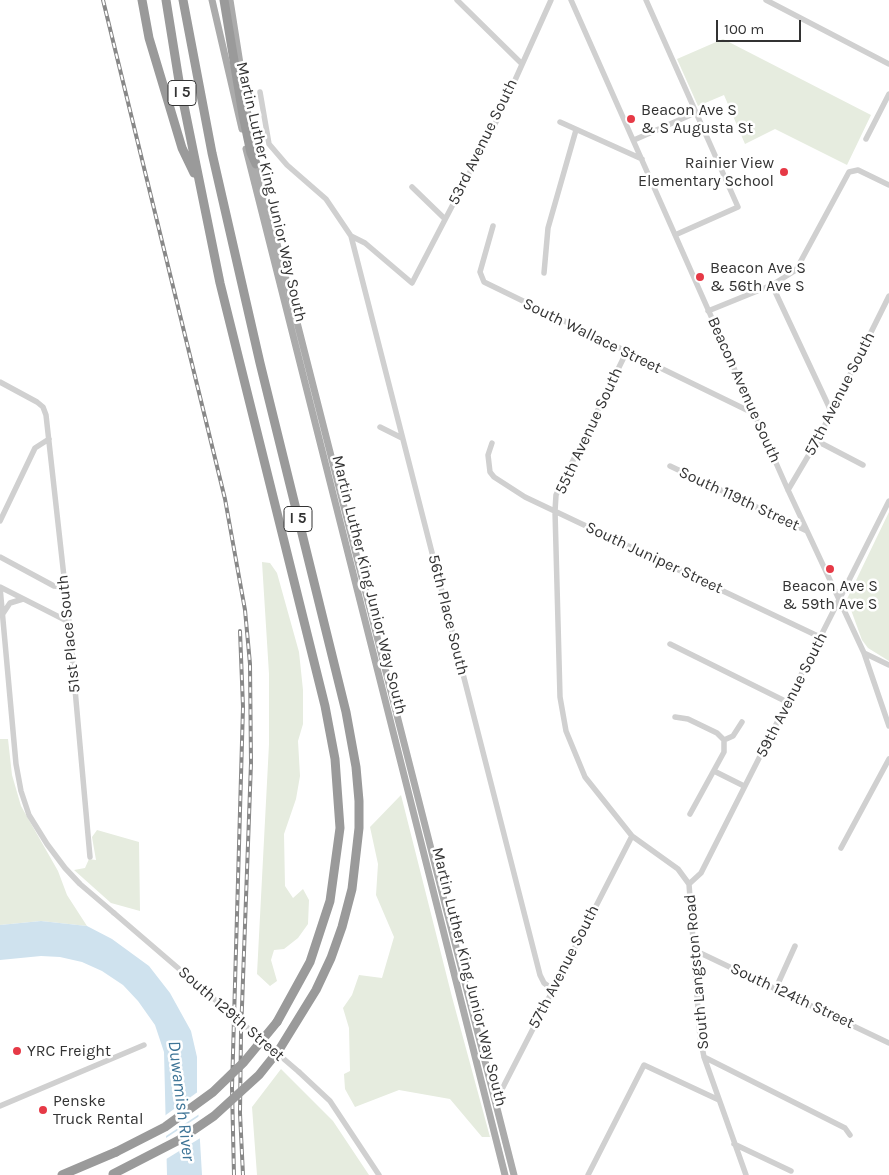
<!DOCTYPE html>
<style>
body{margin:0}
#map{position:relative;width:889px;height:1175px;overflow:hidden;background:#fff;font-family:Karla,sans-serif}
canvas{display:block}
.scale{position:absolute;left:716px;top:20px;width:85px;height:22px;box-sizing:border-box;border:2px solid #333;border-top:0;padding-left:6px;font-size:15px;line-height:18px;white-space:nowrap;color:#333;-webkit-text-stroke:4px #fff;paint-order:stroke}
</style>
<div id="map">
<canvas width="889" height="1175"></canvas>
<div class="scale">100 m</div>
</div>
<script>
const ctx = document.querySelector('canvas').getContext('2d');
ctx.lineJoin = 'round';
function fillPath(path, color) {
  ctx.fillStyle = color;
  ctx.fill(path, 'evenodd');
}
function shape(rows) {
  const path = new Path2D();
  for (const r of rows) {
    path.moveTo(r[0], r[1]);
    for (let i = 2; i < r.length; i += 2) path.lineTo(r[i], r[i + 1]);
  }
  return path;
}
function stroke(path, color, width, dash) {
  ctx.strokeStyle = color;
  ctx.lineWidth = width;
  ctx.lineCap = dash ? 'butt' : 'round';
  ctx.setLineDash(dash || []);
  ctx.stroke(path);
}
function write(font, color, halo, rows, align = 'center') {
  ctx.font = font + ' Karla,sans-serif';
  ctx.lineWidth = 5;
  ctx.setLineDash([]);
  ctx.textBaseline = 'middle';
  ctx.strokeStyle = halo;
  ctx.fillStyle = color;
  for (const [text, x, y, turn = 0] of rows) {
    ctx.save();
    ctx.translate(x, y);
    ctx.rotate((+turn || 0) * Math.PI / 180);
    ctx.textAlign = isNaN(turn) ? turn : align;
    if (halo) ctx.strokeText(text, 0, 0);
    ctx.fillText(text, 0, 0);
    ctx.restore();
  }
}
fillPath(shape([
 [723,39,871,115,847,165,775,129,745,144,724,95,698,106,677,59],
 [889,512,889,661,868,648,862,640,847,599],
 [262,562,270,563,277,573,299,652,303,690,303,724,298,741,300,776,296,799,284,834,285,886,293,898,303,889,309,900,308,924,298,938,284,949,274,950,271,960,277,981,270,986,257,974,269,744,269,674],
 [0,739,8,739,12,775,21,806,58,871,67,895,87,926,41,921,0,925],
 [401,795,452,997,490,1137,482,1137,450,1099,399,1090,355,1107,345,1089,344,1074,350,1071,349,1028,343,1008,352,995,359,975,382,978,394,937,376,895,378,864,370,827],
 [97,830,139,842,140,911,111,903,74,870,85,868,89,859,96,860,92,837],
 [281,1069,333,1121,369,1175,257,1175,252,1107]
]), '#e6ecdf');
fillPath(shape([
 [41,921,87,926,112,939,149,966,170,993,191,1031,197,1057,197,1090,202,1175,167,1175,164,1052,155,1025,138,1001,123,985,102,971,82,962,60,957,41,956,0,960,0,925]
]), '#cfe2ee');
fillPath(shape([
 [199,1091,201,1113,163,1138,163,1117],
 [201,1115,202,1137,163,1161,163,1140]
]), '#fff');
stroke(shape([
 [457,0,521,63],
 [571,0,788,490,864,653,889,726],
 [646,0,738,207,675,235],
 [766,0,889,64],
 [260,92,269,144,287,165,326,199,351,236,365,243,412,283,498,118,551,0],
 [560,122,642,159],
 [866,139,889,94],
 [634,140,695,113],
 [412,187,445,219],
 [493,226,480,272,484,282,755,414],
 [351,236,540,975,544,983,552,989],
 [544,273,548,228,576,130],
 [772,285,831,411],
 [708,311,772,285,796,270,849,172,858,170,889,185],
 [626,353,556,495,555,511,560,697,566,731,585,777,632,836,678,869,689,884,700,1037,704,1057,746,1175],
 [0,382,37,402,43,407,46,415,69,622,90,857],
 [380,427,402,438],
 [817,441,863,465],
 [492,443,488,455,490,472,494,477,525,497,822,638],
 [670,466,807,531],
 [788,490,817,441,889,296],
 [0,521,35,448,49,439],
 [0,557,54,586,65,587],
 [0,587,16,764,21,791,29,815,47,844,65,868,80,884,114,913],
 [0,587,69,622],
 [2,615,10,603,23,599],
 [670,644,787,702],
 [864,653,889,665],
 [675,717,688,719,717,733,724,740],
 [714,771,744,786],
 [690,814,724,752,724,740,733,736,742,722],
 [841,848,889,759],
 [689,884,701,873,889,501],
 [694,950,889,1043],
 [776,988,795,946],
 [704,1057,845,1128,850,1135],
 [299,1072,330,1101,379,1175],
 [494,1097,500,1093,632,836],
 [0,1106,144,1045],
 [734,1144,791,1171],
 [588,1175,644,1065,719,1100]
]), '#d0d0d0', 5.5);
stroke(shape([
 [212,0,242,129],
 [230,0,252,140],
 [246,149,505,1175],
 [256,161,514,1175]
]), '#ababab', 7);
stroke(shape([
 [142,0,149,38,182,148,194,173],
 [166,0,179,81,220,283,325,706,335,759,340,828,330,901,310,962,277,1022],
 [183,0,212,153,260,363,346,712,356,767,359,801,359,828,352,889,342,927,331,958,316,990,279,1050],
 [224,0,243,115,251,153,256,164],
 [62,1175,116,1152]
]), '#9a9a9a', 9);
const rail = shape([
 [103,0,225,499,245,610,250,664,251,763,241,1033,240,1113,243,1175],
 [234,1175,232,1088,243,707,240,631]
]);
stroke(rail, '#888', 4);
stroke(rail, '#fff', 2, [5.5]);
stroke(shape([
 [114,913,299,1072]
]), '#d0d0d0', 5.5);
stroke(shape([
 [116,1152,165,1127,213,1092,244,1062,277,1022],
 [113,1174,179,1140,214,1116,259,1075,279,1050]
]), '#9a9a9a', 9);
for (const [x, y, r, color] of [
 [631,119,5,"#e63946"],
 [784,172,5,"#e63946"],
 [700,277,5,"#e63946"],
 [830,569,5,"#e63946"],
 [17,1051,5,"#e63946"],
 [43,1110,5,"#e63946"]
]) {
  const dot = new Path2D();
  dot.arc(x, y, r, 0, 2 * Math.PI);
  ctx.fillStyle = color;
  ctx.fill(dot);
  stroke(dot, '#fff', 2);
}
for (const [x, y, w] of [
 [182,93,28],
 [298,519,28]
]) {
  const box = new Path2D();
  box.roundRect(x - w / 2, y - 12.5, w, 25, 4);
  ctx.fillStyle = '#fff';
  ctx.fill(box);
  stroke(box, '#333', 1);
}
write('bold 15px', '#333', null, [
 ["I 5",182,93],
 ["I 5",298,519]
]);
write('16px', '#333', '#fff', [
 ["Beacon Ave S",641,110],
 ["& S Augusta St",641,128],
 ["Rainier View",774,163,"right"],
 ["Elementary School",774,181,"right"],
 ["Beacon Ave S",710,268],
 ["& 56th Ave S",710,286],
 ["Beacon Ave S",830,586,"center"],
 ["& 59th Ave S",830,604,"center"],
 ["YRC Freight",27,1051],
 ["Penske",53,1101],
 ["Truck Rental",53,1119]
], 'left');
write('16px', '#333', '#fff', [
 ["53rd Avenue South",483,142,-64],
 ["Martin Luther King Junior Way South",271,192,77],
 ["South Wallace Street",592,336,26],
 ["Beacon Avenue South",744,390,66],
 ["57th Avenue South",840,394,-63],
 ["55th Avenue South",589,431,-65],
 ["South 119th Street",739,499,25],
 ["South Juniper Street",654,558,25],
 ["Martin Luther King Junior Way South",369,585,76],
 ["56th Place South",448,615,76],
 ["51st Place South",69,634,-96],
 ["59th Avenue South",792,695,-63],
 ["57th Avenue South",564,967,-63],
 ["South Langston Road",697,972,-95],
 ["Martin Luther King Junior Way South",469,977,76],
 ["South 124th Street",792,996,25],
 ["South 129th Street",231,1014,41]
]);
write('italic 18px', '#3f7597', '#fff', [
 ["Duwamish River",181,1101,83]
]);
</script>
